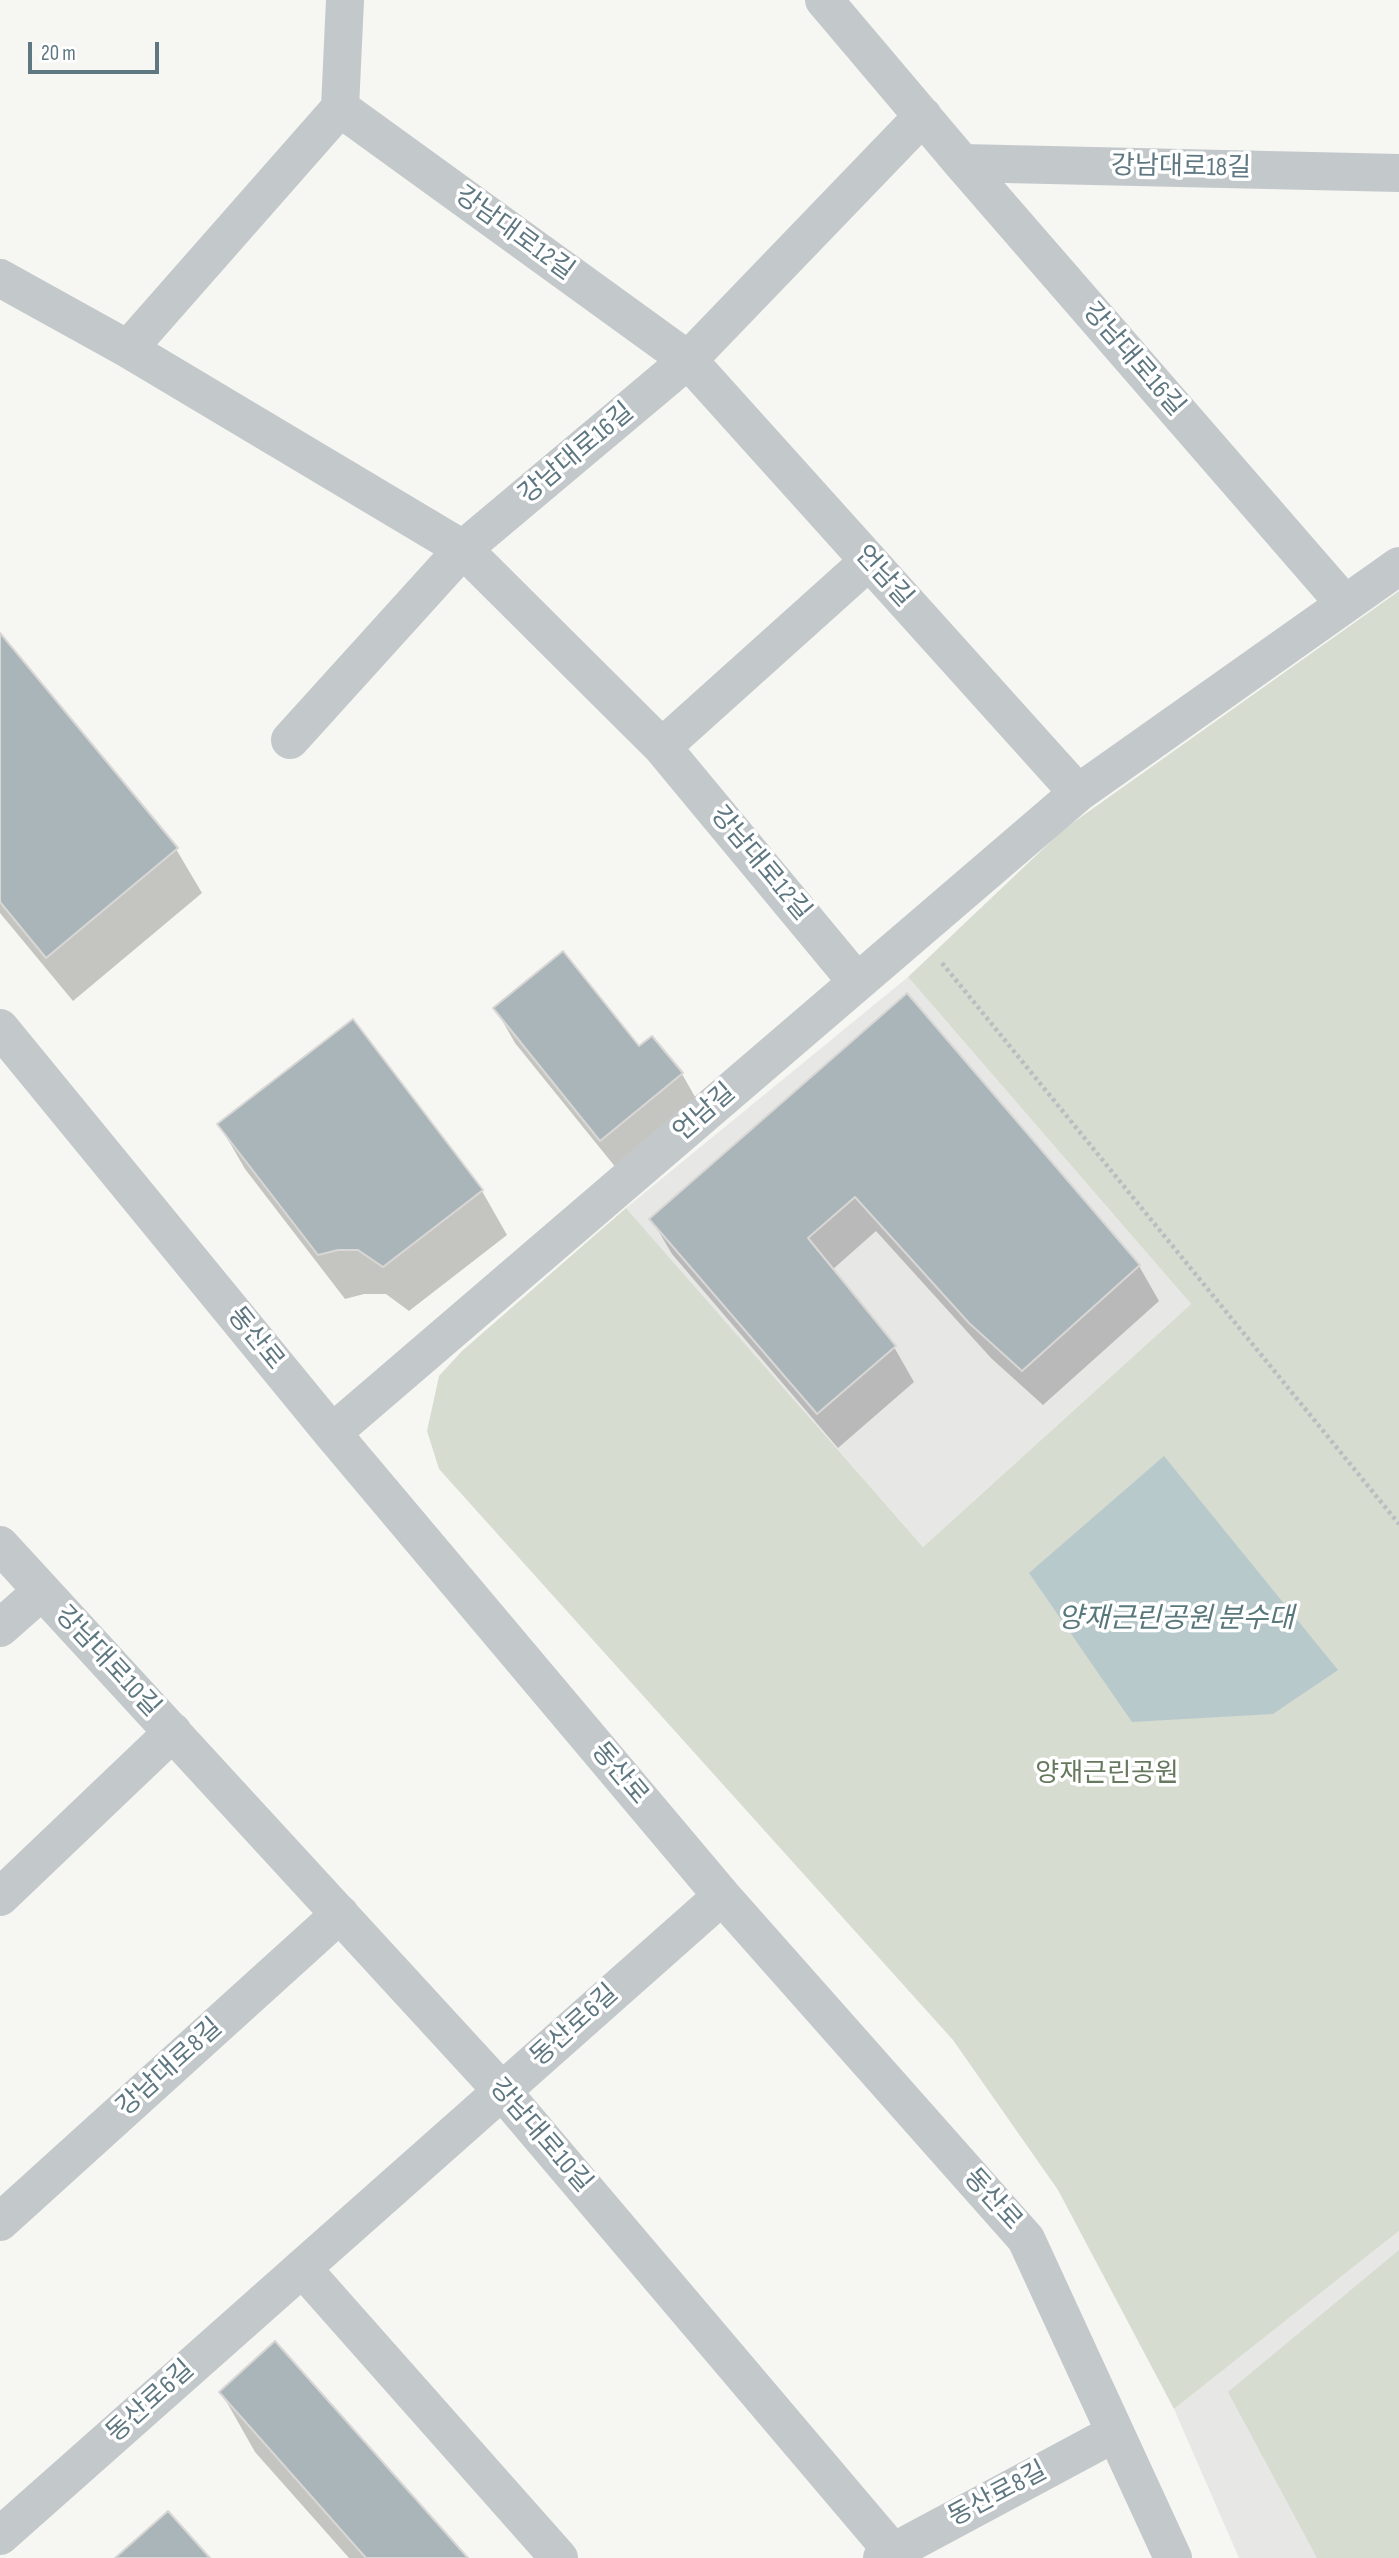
<!DOCTYPE html>
<meta charset="utf-8">
<style>
body{margin:0}
#map{position:relative;width:1399px;height:2558px;overflow:hidden;background:#f6f6f2;font-family:"Sofia Sans Condensed",sans-serif}
canvas{display:block}
.scale{position:absolute;left:28px;top:42px;width:131px;height:32px;box-sizing:border-box;border:4px solid #5e7780;border-top:0;padding-left:9px;font-size:21px;line-height:24px;white-space:nowrap;color:#5e7780;-webkit-text-stroke:5px #fff;paint-order:stroke}
</style>
<div id="map">
<canvas width="1399" height="2558"></canvas>
<div class="scale">20 m</div>
</div>
<script>
const ctx = document.querySelector('canvas').getContext('2d');
ctx.lineJoin = 'round';
function fillPath(path, color) {
  ctx.fillStyle = color;
  ctx.fill(path, 'evenodd');
}
function shape(rows) {
  const path = new Path2D();
  for (const r of rows) {
    path.moveTo(r[0], r[1]);
    for (let i = 2; i < r.length; i += 2) path.lineTo(r[i], r[i + 1]);
  }
  return path;
}
function stroke(path, color, width, dash) {
  ctx.strokeStyle = color;
  ctx.lineWidth = width;
  ctx.lineCap = dash ? 'butt' : 'round';
  ctx.setLineDash(dash || []);
  ctx.stroke(path);
}
function write(font, color, halo, rows, align = 'center') {
  ctx.font = font + ' "Sofia Sans Condensed","Noto Sans KR",sans-serif';
  ctx.lineWidth = 7;
  ctx.setLineDash([]);
  ctx.textBaseline = 'middle';
  ctx.strokeStyle = halo;
  ctx.fillStyle = color;
  for (const [text, x, y, turn = 0] of rows) {
    ctx.save();
    ctx.translate(x, y);
    ctx.rotate((+turn || 0) * Math.PI / 180);
    ctx.textAlign = isNaN(turn) ? turn : align;
    if (halo) ctx.strokeText(text, 0, 0);
    ctx.fillText(text, 0, 0);
    ctx.restore();
  }
}
fillPath(shape([
 [908,977,1191,1304,923,1547,626,1208],
 [1399,2231,1399,2558,1239,2558,1174,2409]
]), '#e7e8e6');
fillPath(shape([
 [1399,591,1399,2231,1174,2409,1058,2190,953,2040,439,1469,427,1431,439,1376,462,1351,626,1208,923,1547,1191,1304,908,977,1064,829],
 [1399,2250,1399,2558,1317,2558,1228,2392]
]), '#d7dcd1');
fillPath(shape([
 [1164,1456,1338,1670,1273,1714,1132,1722,1029,1573]
]), '#b8c9cc');
fillPath(shape([
 [0,636,176,849,202,893,73,1001,0,913],
 [907,995,1139,1266,1159,1301,1043,1405,991,1358,876,1231,832,1270,894,1347,914,1382,838,1448,672,1254,652,1220],
 [495,1008,639,1049,652,1038,682,1074,702,1109,621,1174,515,1043],
 [219,1124,482,1191,507,1235,409,1311,386,1294,364,1294,345,1299,245,1169],
 [221,2392,465,2558,349,2558,255,2452]
]), '#0003');
const building = shape([
 [0,633,178,848,46,958,0,902,0,633],
 [563,951,639,1046,652,1036,683,1073,600,1141,493,1008,563,951],
 [907,993,1140,1265,1022,1371,969,1323,855,1197,808,1238,896,1346,817,1414,649,1219,907,993],
 [353,1019,483,1190,383,1267,358,1250,338,1250,318,1255,217,1124,353,1019],
 [275,2341,468,2558,366,2558,219,2392,275,2341],
 [168,2511,210,2558,115,2558,168,2511]
]);
fillPath(building, '#a9b5b8');
stroke(building, '#d8d7d5', 2);
stroke(shape([
 [942,963,1399,1524]
]), '#babec0', 4.5, [3.5, 3.5]);
stroke(shape([
 [345,0,340,108,688,360,1078,793],
 [824,0,962,163,1345,604],
 [962,163,1399,173],
 [0,278,128,349,463,549,662,747,857,982],
 [128,349,340,108],
 [290,740,463,549,688,360,923,116],
 [662,747,869,561],
 [0,1028,332,1433,722,1896,1026,2239,1173,2558],
 [332,1433,1078,793,1399,566],
 [0,1545,502,2091,893,2552],
 [0,1628,42,1591],
 [0,1897,173,1732],
 [0,2222,340,1914],
 [302,2268,559,2558],
 [0,2536,722,1896],
 [882,2558,1115,2433]
]), '#c3c8cb', 38);
write('26px', '#5e7780', '#fff', [
 ["강남대로18길",1181,168,1],
 ["강남대로12길",514,234,36],
 ["강남대로16길",1133,360,49],
 ["강남대로16길",577,454,-40],
 ["언남길",883,577,48],
 ["강남대로12길",760,864,50],
 ["언남길",705,1113,-41],
 ["동산로",255,1339,51],
 ["강남대로10길",107,1662,47],
 ["동산로",619,1774,50],
 ["동산로6길",575,2026,-42],
 ["강남대로8길",170,2068,-42],
 ["강남대로10길",540,2136,49],
 ["동산로",992,2200,48],
 ["동산로6길",151,2402,-42],
 ["동산로8길",998,2495,-28]
]);
write('26px', '#66785e', '#fff', [
 ["양재근린공원",1107,1774]
]);
write('italic 28px', '#59787c', '#fff', [
 ["양재근린공원 분수대",1176,1620]
]);
</script>
